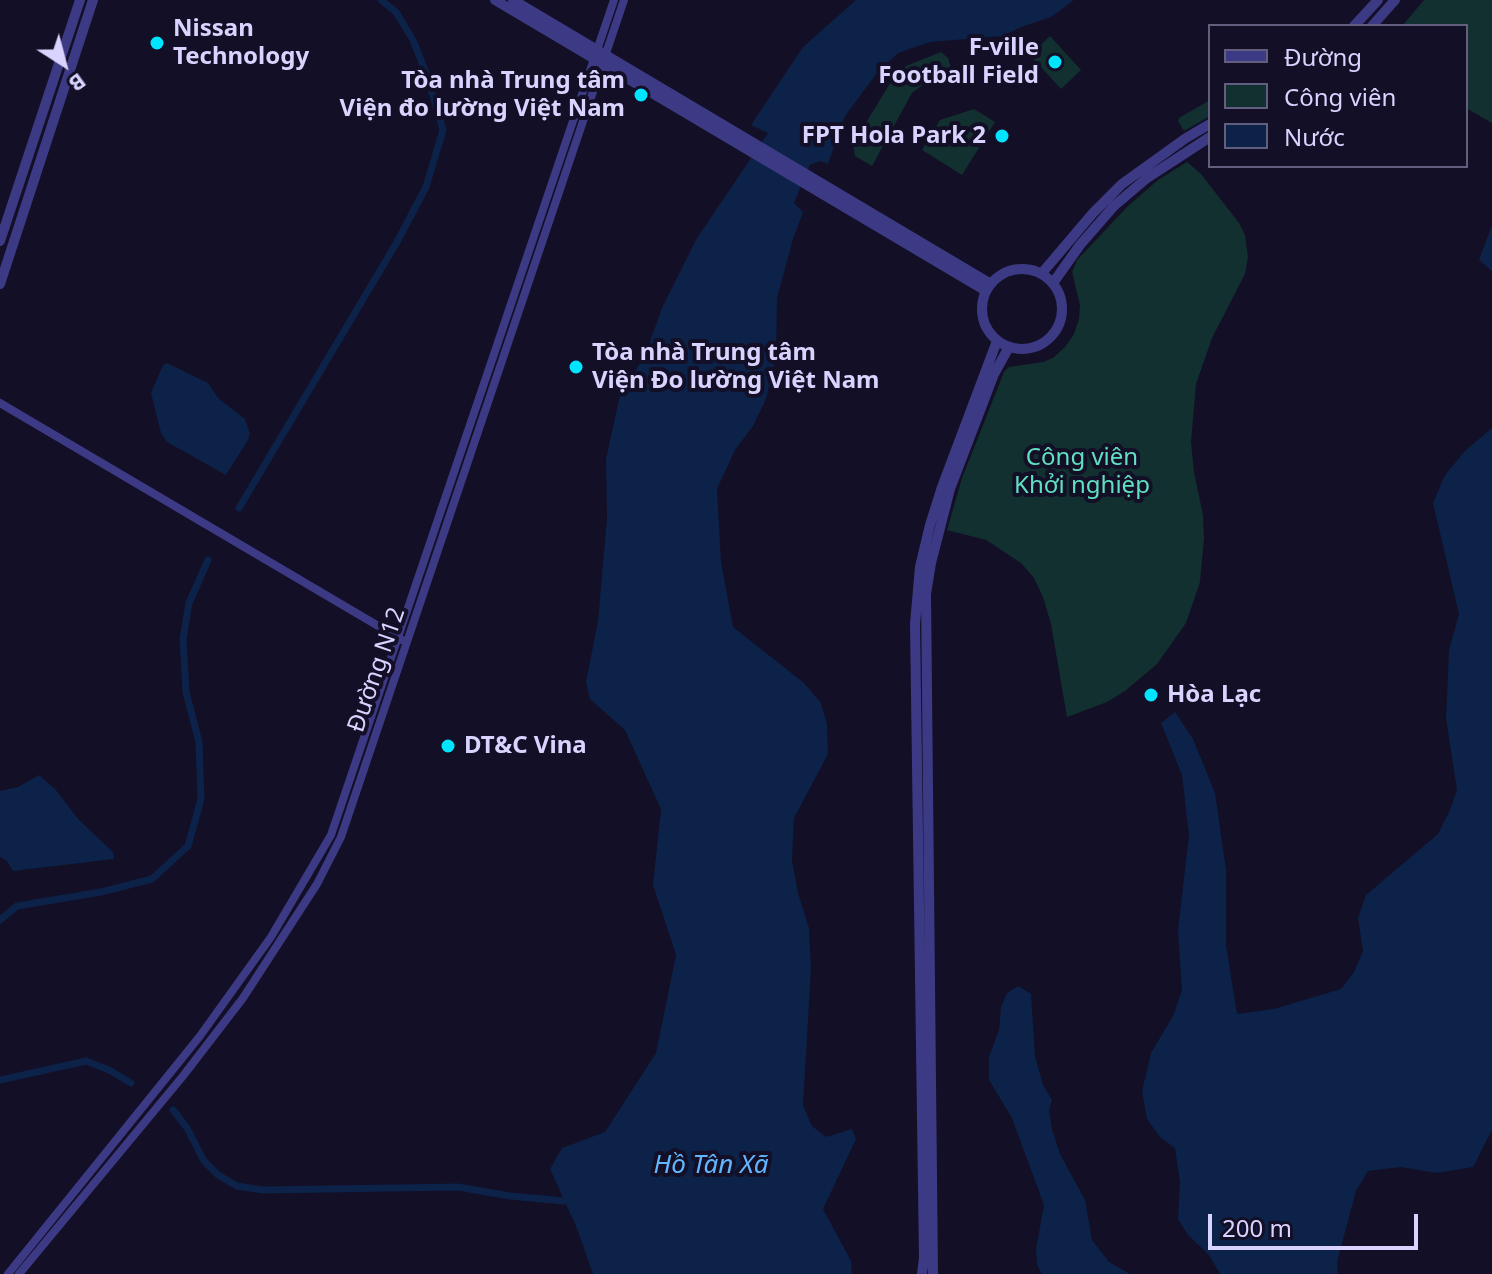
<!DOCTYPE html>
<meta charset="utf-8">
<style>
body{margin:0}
#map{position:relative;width:1492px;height:1274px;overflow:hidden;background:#130f26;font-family:"Noto Sans",sans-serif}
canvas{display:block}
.legend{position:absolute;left:1208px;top:24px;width:260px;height:144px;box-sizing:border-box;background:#130f26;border:2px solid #625e7d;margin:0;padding:10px 14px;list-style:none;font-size:24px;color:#d9d4ff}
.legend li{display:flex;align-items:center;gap:16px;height:40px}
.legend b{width:40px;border:2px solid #625e7d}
.north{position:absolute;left:24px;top:24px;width:80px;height:80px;-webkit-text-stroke:6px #130f26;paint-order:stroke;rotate:144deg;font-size:22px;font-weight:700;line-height:32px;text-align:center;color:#d9d4ff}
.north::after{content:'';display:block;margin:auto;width:28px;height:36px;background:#d9d4ff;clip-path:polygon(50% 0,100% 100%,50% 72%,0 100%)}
.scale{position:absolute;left:1208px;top:1214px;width:210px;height:36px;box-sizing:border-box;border:4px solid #d9d4ff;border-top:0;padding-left:10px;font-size:24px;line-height:28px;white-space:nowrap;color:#d9d4ff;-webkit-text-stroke:6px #130f26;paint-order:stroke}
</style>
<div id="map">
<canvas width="1492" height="1274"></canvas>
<ul class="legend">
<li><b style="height:10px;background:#3d3a85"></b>Đường</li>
<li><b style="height:22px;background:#12302f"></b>Công viên</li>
<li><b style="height:22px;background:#0c2248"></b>Nước</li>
</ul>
<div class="north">B</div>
<div class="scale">200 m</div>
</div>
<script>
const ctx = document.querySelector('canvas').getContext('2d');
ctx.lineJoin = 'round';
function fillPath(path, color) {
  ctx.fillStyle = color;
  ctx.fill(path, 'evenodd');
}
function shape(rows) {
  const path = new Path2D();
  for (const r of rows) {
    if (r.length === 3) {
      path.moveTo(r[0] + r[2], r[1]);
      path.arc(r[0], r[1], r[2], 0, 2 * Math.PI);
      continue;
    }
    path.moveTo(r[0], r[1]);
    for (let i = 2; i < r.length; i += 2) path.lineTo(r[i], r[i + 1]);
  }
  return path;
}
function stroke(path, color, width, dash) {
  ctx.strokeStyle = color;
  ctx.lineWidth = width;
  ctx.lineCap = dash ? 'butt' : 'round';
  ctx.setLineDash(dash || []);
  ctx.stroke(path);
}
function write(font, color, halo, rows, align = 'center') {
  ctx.font = font + ' "Noto Sans",sans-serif';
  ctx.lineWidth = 8;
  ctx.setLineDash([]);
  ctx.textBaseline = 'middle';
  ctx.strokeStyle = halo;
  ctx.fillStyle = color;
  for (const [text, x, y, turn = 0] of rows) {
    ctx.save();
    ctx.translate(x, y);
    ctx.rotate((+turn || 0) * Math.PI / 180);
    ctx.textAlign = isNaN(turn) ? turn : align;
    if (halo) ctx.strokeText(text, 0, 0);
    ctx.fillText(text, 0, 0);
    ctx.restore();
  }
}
fillPath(shape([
 [1424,0,1492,0,1492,123,1466,108,1466,26,1402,26],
 [1050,36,1081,70,1061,89,1030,55],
 [941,52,948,58,953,75,925,83,912,93,872,166,855,156,853,144,889,85,906,66],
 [1210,100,1210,116,1184,131,1178,121,1179,118],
 [974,109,995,122,962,175,922,150,940,120],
 [1187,162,1201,174,1239,223,1245,235,1248,257,1245,274,1212,338,1196,384,1191,442,1194,472,1203,515,1204,538,1200,582,1186,623,1157,664,1125,691,1107,702,1067,717,1051,624,1043,597,1034,578,1021,563,986,540,947,530,962,478,1004,372,1009,367,1043,362,1053,358,1065,347,1074,334,1079,319,1080,305,1072,272,1077,260,1128,206,1158,180]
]), '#12302f');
fillPath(shape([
 [856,0,1074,0,1051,17,1021,27,1003,36,930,42,898,53,877,73,845,116,828,164,820,161,810,165,794,203,803,212,793,239,777,298,776,356,766,399,753,426,735,450,717,489,721,562,733,627,804,683,821,703,827,724,828,754,794,818,792,860,798,893,809,928,811,968,803,1105,812,1126,826,1137,852,1129,856,1139,823,1209,851,1261,852,1274,593,1274,576,1226,550,1169,562,1148,605,1132,656,1053,676,955,653,885,661,809,625,730,590,699,586,682,598,621,607,518,606,459,620,395,645,355,662,308,697,238,768,133,751,125,803,47],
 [1491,228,1492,228,1492,271,1479,260],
 [167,363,208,383,218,398,245,419,250,434,248,440,226,475,167,442,161,433,151,393,163,365],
 [1492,428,1492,1130,1473,1167,1437,1173,1401,1167,1368,1171,1356,1191,1337,1262,1338,1274,1220,1274,1209,1255,1188,1235,1178,1219,1180,1182,1175,1148,1160,1137,1147,1119,1142,1091,1151,1053,1173,1016,1182,990,1178,930,1189,835,1182,775,1161,723,1175,712,1193,739,1215,793,1226,870,1226,945,1237,1014,1274,1009,1341,989,1354,972,1363,951,1358,918,1366,895,1438,834,1450,810,1457,790,1446,718,1449,650,1459,614,1433,503,1445,475,1466,450],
 [39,775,56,790,78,819,113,852,114,859,13,871,7,861,0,857,0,791,18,787],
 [1018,986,1031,994,1035,1056,1043,1085,1052,1100,1049,1110,1052,1130,1060,1154,1085,1200,1092,1240,1109,1262,1130,1274,1042,1274,1037,1265,1036,1249,1044,1205,1012,1118,989,1080,989,1057,999,1030,1001,1007,1007,993]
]), '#0c2248');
stroke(shape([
 [239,508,397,242,426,187,443,130,428,78,413,40,396,12,381,0],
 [0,920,17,906,101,892,152,879,188,846,201,799,199,742,186,692,183,639,189,603,208,560],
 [0,1080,86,1061,109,1070,131,1083],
 [173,1110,187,1128,204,1161,218,1175,237,1186,263,1190,458,1187,510,1196,564,1201]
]), '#0c2248', 7);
stroke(shape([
 [0,403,402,640],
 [8,1274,200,1036,271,937,331,835,614,0],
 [19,1274,183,1076,243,998,317,884,341,837,624,0]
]), '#3d3a85', 8);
stroke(shape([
 [495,0,986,291],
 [513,0,991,284],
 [1354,26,1378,0],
 [1372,26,1395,0],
 [0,241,80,0],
 [1022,309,40],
 [1042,273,1093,213,1122,184,1186,138,1210,124],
 [1053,283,1080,245,1114,206,1147,178,1210,137],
 [0,284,93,0],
 [922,1274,924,1258,915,624,920,567,930,525,942,487,997,341],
 [933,1274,926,594,931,563,950,489,994,374,1009,347]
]), '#3d3a85', 10);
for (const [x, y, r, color] of [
 [157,43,8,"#00e5ff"],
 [1055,62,8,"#00e5ff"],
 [641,95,8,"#00e5ff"],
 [1002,136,8,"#00e5ff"],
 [576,367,8,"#00e5ff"],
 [1151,695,8,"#00e5ff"],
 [448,746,8,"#00e5ff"]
]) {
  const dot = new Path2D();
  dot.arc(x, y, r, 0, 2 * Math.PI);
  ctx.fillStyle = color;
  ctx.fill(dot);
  stroke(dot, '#130f26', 3);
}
write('bold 24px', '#d9d4ff', '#130f26', [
 ["Nissan",173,29],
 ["Technology",173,57],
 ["F-ville",1039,48,"right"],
 ["Football Field",1039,76,"right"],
 ["Tòa nhà Trung tâm",625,81,"right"],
 ["Viện đo lường Việt Nam",625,109,"right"],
 ["FPT Hola Park 2",986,136,"right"],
 ["Tòa nhà Trung tâm",592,353],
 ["Viện Đo lường Việt Nam",592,381],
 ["Hòa Lạc",1167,695],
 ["DT&C Vina",464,746]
], 'left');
write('24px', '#5fe0c0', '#130f26', [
 ["Công viên",1082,458],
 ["Khởi nghiệp",1082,486]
]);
write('24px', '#d9d4ff', '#130f26', [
 ["Đường N12",377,670,-71]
]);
write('italic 26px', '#62b6ff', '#130f26', [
 ["Hồ Tân Xã",711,1166]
]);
</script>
